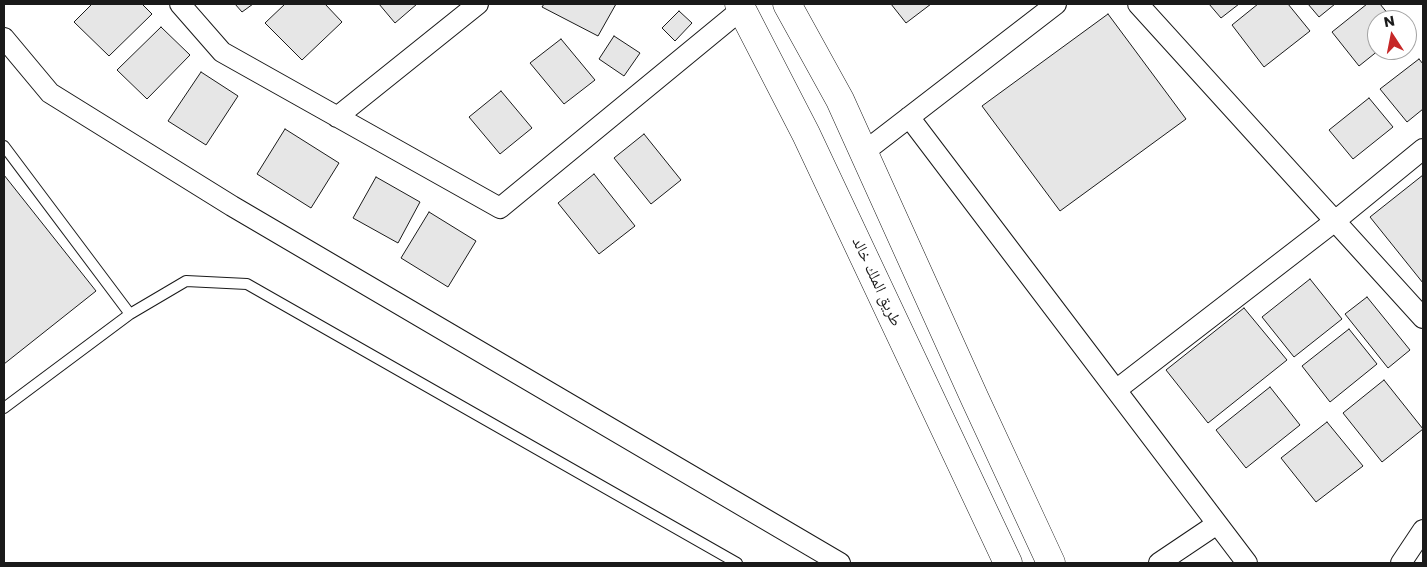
<!DOCTYPE html>
<meta charset="utf-8">
<style>
body{margin:0}
#map{position:relative;width:1427px;height:567px;overflow:hidden;background:#fff;font-family:Poppins,sans-serif}
canvas{display:block}
.frame{position:absolute;inset:0;border:5px solid #1a1a1a;pointer-events:none}
.north{position:absolute;left:1367px;top:10px;width:50px;height:50px;box-sizing:border-box;background:#fff;border:1px solid #a3a3a3;border-radius:50%;rotate:349deg;font-size:14px;font-weight:700;line-height:20px;text-align:center;color:#1a1a1a}
.north::after{content:'';display:block;margin:auto;width:18px;height:22px;background:#c62828;clip-path:polygon(50% 0,100% 100%,50% 72%,0 100%)}
</style>
<div id="map">
<canvas width="1427" height="567"></canvas>
<div class="frame"></div>
<div class="north">N</div>
</div>
<script>
const ctx = document.querySelector('canvas').getContext('2d');
ctx.lineJoin = 'round';
function fillPath(path, color) {
  ctx.fillStyle = color;
  ctx.fill(path, 'evenodd');
}
function shape(rows) {
  const path = new Path2D();
  for (const r of rows) {
    path.moveTo(r[0], r[1]);
    for (let i = 2; i < r.length; i += 2) path.lineTo(r[i], r[i + 1]);
  }
  return path;
}
function stroke(path, color, width, dash) {
  ctx.strokeStyle = color;
  ctx.lineWidth = width;
  ctx.lineCap = dash ? 'butt' : 'round';
  ctx.setLineDash(dash || []);
  ctx.stroke(path);
}
function write(font, color, halo, rows, align = 'center') {
  ctx.font = font + ' Poppins,"Noto Naskh Arabic",sans-serif';
  ctx.lineWidth = 4;
  ctx.setLineDash([]);
  ctx.textBaseline = 'middle';
  ctx.strokeStyle = halo;
  ctx.fillStyle = color;
  for (const [text, x, y, turn = 0] of rows) {
    ctx.save();
    ctx.translate(x, y);
    ctx.rotate((+turn || 0) * Math.PI / 180);
    ctx.textAlign = isNaN(turn) ? turn : align;
    if (halo) ctx.strokeText(text, 0, 0);
    ctx.fillText(text, 0, 0);
    ctx.restore();
  }
}
const building = shape([
 [92,4,142,4,152,14,109,56,74,22,92,4],
 [235,4,253,4,242,12,235,4],
 [285,4,325,4,342,22,302,60,265,23,285,4],
 [379,4,417,4,395,23,379,4],
 [544,4,616,4,598,36,542,7,544,4],
 [891,4,931,4,906,23,891,4],
 [1209,4,1239,4,1221,18,1209,4],
 [1258,4,1288,4,1310,31,1264,67,1232,25,1258,4],
 [1308,4,1335,4,1319,17,1308,4],
 [1367,4,1380,4,1393,20,1377,20,1377,50,1379,50,1359,66,1332,32,1367,4],
 [679,11,692,23,675,41,662,28,679,11],
 [1108,14,1186,119,1060,211,982,106,1108,14],
 [161,27,190,55,147,99,117,70,161,27],
 [614,36,640,53,624,76,599,59,614,36],
 [561,39,595,80,564,104,530,63,561,39],
 [1419,59,1423,64,1423,109,1407,122,1380,89,1419,59],
 [201,72,238,96,206,145,168,121,201,72],
 [501,91,532,128,500,154,469,117,501,91],
 [1369,98,1393,127,1353,159,1329,130,1369,98],
 [285,129,339,163,311,208,257,174,285,129],
 [644,134,681,180,651,204,614,158,644,134],
 [594,174,635,226,599,254,558,203,594,174],
 [4,175,96,291,4,364,4,175],
 [1423,175,1423,283,1370,217,1423,175],
 [376,177,420,202,398,243,353,218,376,177],
 [429,212,476,241,448,287,401,258,429,212],
 [1310,279,1342,319,1294,357,1262,317,1310,279],
 [1367,297,1410,350,1388,368,1345,314,1367,297],
 [1244,308,1287,360,1208,423,1166,370,1244,308],
 [1349,329,1377,364,1330,402,1302,366,1349,329],
 [1384,380,1423,429,1382,462,1343,413,1384,380],
 [1270,387,1300,425,1246,468,1216,430,1270,387],
 [1327,422,1363,466,1316,502,1281,458,1327,422]
]);
fillPath(building, '#e6e6e6');
stroke(building, '#1a1a1a', 1);
const lane = shape([
 [4,146,130,314],
 [4,408,130,314,186,281,247,284,737,563]
]);
const street = shape([
 [180,4,222,52,500,208,742,9],
 [1138,4,1423,318],
 [4,38,50,93,232,206,840,563],
 [337,117,478,4],
 [909,117,1247,563],
 [864,152,1056,4],
 [1116,390,1335,221,1423,149],
 [1159,563,1217,524],
 [1401,563,1423,530]
]);
const secondary = shape([
 [739,4,806,134,1008,563],
 [787,4,840,100,975,399,1051,563]
]);
stroke(lane, '#1a1a1a', 12);
stroke(street, '#1a1a1a', 22);
stroke(secondary, '#1a1a1a', 29);
stroke(lane, '#fff', 10);
stroke(street, '#fff', 20);
stroke(secondary, '#fff', 28);
write('16px', '#1a1a1a', '#fff', [
 ["طريق الملك خالد",876,282,65]
]);
</script>
